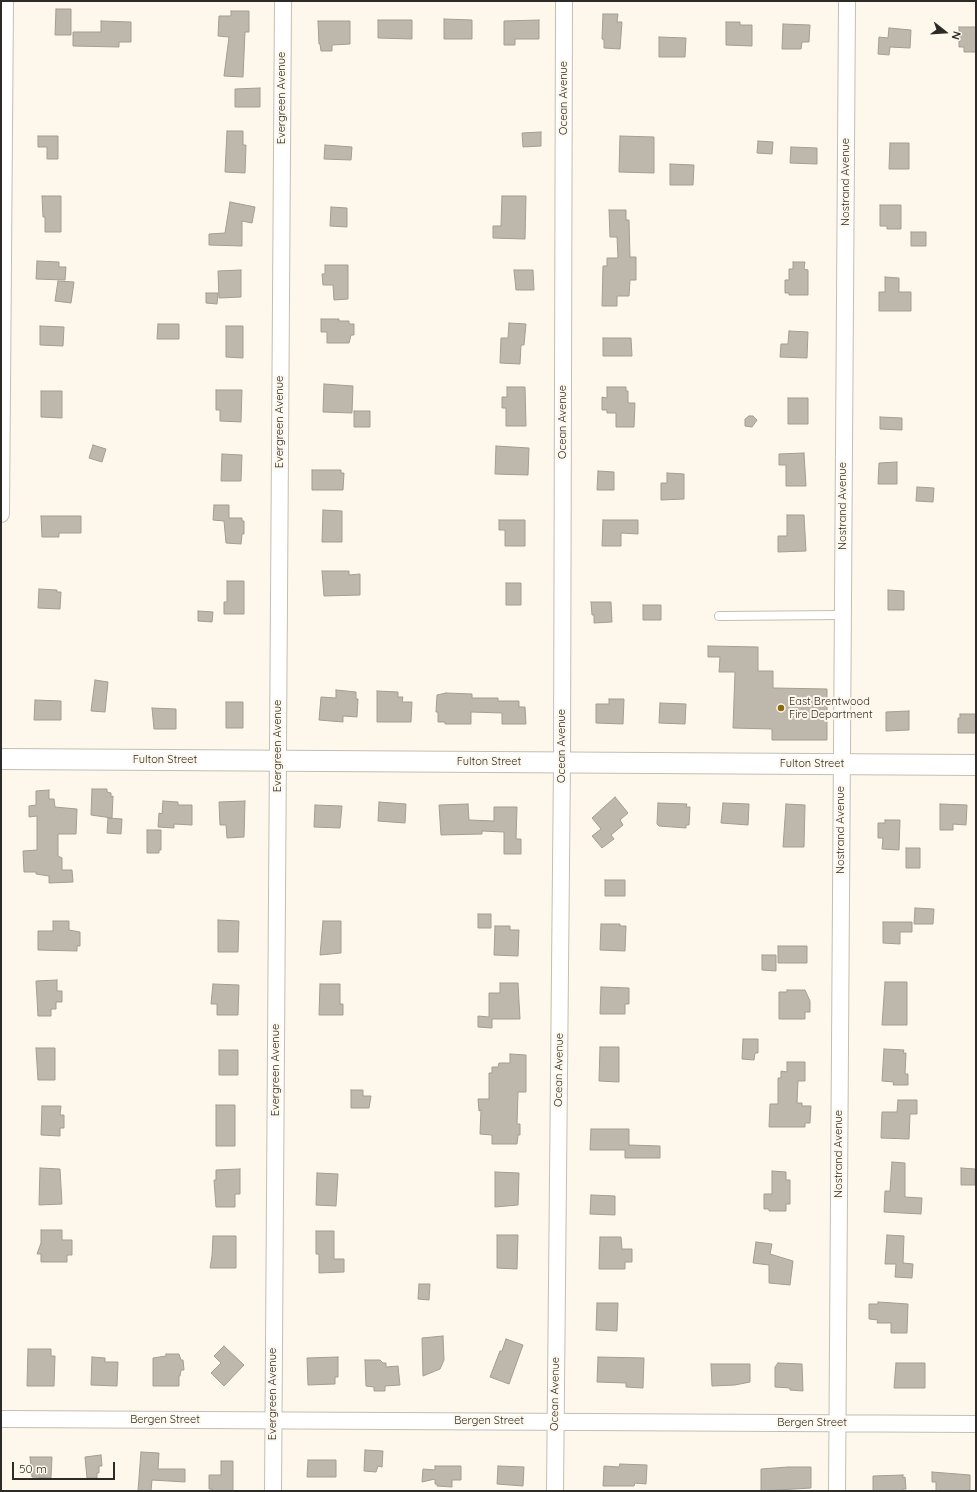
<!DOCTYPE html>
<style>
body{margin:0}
#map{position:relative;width:977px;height:1492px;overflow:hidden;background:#fef8ec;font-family:Quicksand,sans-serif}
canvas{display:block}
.frame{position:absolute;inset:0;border:2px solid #2d2b27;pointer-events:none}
.north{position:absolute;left:925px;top:12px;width:40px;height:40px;-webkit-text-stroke:3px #fef8ec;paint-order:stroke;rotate:107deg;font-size:11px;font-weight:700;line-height:16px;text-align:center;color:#2d2b27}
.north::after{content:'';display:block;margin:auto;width:14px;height:18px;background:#2d2b27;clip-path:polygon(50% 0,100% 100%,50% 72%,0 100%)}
.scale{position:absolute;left:12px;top:1462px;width:103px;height:18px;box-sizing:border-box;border:2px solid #2d2b27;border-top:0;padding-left:5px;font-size:12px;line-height:14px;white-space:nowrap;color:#2d2b27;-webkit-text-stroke:3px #fef8ec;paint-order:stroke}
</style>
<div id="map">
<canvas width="977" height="1492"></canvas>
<div class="frame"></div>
<div class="north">N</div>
<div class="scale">50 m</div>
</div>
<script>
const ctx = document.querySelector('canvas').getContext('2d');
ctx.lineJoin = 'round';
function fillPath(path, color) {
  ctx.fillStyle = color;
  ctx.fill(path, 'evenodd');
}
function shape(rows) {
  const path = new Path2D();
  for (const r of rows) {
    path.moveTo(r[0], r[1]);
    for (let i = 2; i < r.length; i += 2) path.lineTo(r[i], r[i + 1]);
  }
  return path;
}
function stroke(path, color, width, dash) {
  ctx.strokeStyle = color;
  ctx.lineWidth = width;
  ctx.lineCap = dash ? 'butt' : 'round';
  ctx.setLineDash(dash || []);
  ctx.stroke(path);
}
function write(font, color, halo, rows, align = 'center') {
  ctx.font = font + ' Quicksand,sans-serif';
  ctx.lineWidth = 4;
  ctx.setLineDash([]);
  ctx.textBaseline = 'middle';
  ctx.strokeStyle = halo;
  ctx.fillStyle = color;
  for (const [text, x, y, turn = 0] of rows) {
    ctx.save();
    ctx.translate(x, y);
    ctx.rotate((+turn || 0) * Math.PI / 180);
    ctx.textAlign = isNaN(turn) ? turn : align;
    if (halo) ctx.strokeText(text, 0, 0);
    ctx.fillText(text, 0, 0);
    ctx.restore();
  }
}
const building = shape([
 [56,9,71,9,71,35,55,35,56,9],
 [231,11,249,11,249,32,245,32,243,77,224,76,229,37,218,36,219,16,231,16,231,11],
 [603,14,618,14,617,22,622,22,620,49,604,48,604,40,602,39,603,14],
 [444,19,472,20,472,39,444,39,444,19],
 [378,20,412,20,412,39,378,38,378,20],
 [539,20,539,39,515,39,515,45,504,45,504,21,539,20],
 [101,21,131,22,131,42,119,42,119,47,73,46,73,32,101,32,101,21],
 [318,21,350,21,350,44,332,45,332,51,321,51,320,44,319,44,318,21],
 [726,22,740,22,740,25,752,25,752,46,726,45,726,22],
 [783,24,810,25,809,42,802,42,801,49,782,49,783,24],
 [959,27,976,27,976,52,964,52,964,47,959,47,959,27],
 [889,28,911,30,910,48,890,47,889,55,878,54,879,37,888,38,889,28],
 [659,37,686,38,685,57,659,57,659,37],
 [260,88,260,107,235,107,235,89,260,88],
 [227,131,243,131,243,145,246,145,245,173,225,172,227,131],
 [541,132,541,146,523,147,522,133,541,132],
 [38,136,58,136,58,159,47,159,47,147,38,147,38,136],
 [620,136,654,137,654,173,619,172,620,136],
 [758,141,773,142,772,154,757,153,758,141],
 [890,143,909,143,909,169,889,169,890,143],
 [325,145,352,147,351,160,324,159,325,145],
 [791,147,817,148,817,164,790,163,791,147],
 [670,164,694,165,693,185,670,185,670,164],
 [42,196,61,196,61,232,45,232,45,217,43,217,42,196],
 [502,196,526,196,525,239,493,238,493,226,501,226,502,196],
 [230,202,255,207,252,223,242,221,242,246,209,245,209,234,225,233,230,202],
 [880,205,901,205,901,229,887,229,887,226,880,226,880,205],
 [331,207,347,208,347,227,330,226,331,207],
 [609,210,626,210,626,220,629,220,630,257,636,257,636,280,630,280,629,296,617,296,617,306,602,306,603,266,607,266,607,258,618,258,617,237,610,237,609,210],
 [911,232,926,232,926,246,911,246,911,232],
 [37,261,59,262,59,267,66,267,65,280,36,279,37,261],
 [793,262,805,262,804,269,808,270,808,295,789,295,789,293,785,293,785,280,789,280,789,269,793,269,793,262],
 [325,265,348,265,348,299,334,300,333,285,323,285,322,274,325,274,325,265],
 [241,270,241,297,219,298,218,271,241,270],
 [514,270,533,270,534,290,516,290,514,270],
 [885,277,899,278,899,292,911,292,911,311,879,311,879,292,885,292,885,277],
 [58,281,74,282,71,303,55,301,58,281],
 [206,293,218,293,217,304,206,303,206,293],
 [321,319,339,319,339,321,349,321,349,324,354,324,354,335,351,335,349,343,327,343,327,332,321,332,321,319],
 [509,323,526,324,524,345,521,345,520,364,500,363,501,338,508,338,509,323],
 [158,324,179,324,179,339,157,339,158,324],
 [40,326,64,327,63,346,40,345,40,326],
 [226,326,243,326,243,358,226,357,226,326],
 [789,331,808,332,807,358,780,357,781,344,788,344,789,331],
 [603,338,631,338,632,356,603,356,603,338],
 [324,384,353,386,352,413,323,412,324,384],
 [507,387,525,387,526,426,506,426,506,408,502,408,502,397,507,397,507,387],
 [607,387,626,387,626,391,628,391,628,403,635,403,634,427,616,427,616,413,607,413,607,410,602,410,602,397,607,398,607,387],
 [216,390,242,390,241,422,220,421,220,410,216,410,216,390],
 [41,391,62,391,62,418,41,417,41,391],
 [788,398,808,398,808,424,788,424,788,398],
 [354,411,370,411,370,427,354,427,354,411],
 [749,416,753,416,757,420,752,427,745,426,745,419,749,416],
 [880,417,902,418,902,430,880,429,880,417],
 [93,445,106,449,102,462,89,458,93,445],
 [496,446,529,448,528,475,495,474,496,446],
 [804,453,806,486,786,486,786,465,779,465,779,454,804,453],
 [222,454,242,455,241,481,221,481,222,454],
 [897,462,897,484,878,484,879,463,897,462],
 [312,470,341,470,341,473,344,473,343,490,312,490,312,470],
 [598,471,614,472,614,490,597,490,598,471],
 [667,473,684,474,684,499,661,500,661,483,667,483,667,473],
 [917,487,934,488,933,502,916,501,917,487],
 [214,505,229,505,229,518,242,518,242,521,244,521,244,534,242,534,241,544,226,543,224,521,213,520,214,505],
 [323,510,342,511,342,542,322,542,323,510],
 [787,515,804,515,806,551,778,552,778,536,787,536,787,515],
 [41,516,81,516,81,533,59,533,59,537,42,537,41,516],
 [499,520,525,520,525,546,505,546,505,530,499,530,499,520],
 [603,520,638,520,638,534,621,533,621,546,602,546,603,520],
 [322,571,349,571,349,575,360,574,360,595,324,596,322,571],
 [227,581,244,581,244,614,224,614,224,602,227,602,227,581],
 [506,583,521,583,521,605,506,605,506,583],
 [39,589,57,590,57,592,61,592,60,609,38,608,39,589],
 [888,590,904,591,904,610,888,610,888,590],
 [591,602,611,602,612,622,594,623,594,615,592,615,591,602],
 [643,605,661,605,661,620,643,620,643,605],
 [198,611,213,612,212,622,198,621,198,611],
 [708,646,758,647,758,671,773,671,773,688,827,689,827,740,772,740,772,729,733,728,735,672,719,672,720,657,708,657,708,646],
 [95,680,108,682,105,712,91,711,95,680],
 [336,690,356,692,356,699,358,699,357,717,343,716,343,722,319,720,321,697,336,698,336,690],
 [377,691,398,692,398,697,403,697,402,702,412,702,411,722,377,722,377,691],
 [446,693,472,694,472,698,498,698,498,701,519,701,519,707,525,707,526,724,502,724,502,713,471,712,471,724,445,724,445,722,438,722,438,712,436,712,437,695,446,693],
 [609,699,624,699,623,724,596,723,596,704,609,704,609,699],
 [35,700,61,701,61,720,34,720,35,700],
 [226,702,243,702,243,728,226,728,226,702],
 [660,703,686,704,685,724,659,723,660,703],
 [152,708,176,709,176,729,154,729,152,708],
 [909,711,909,730,886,731,886,712,909,711],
 [960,714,976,714,976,733,958,733,958,718,960,718,960,714],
 [92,789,107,789,107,792,111,793,111,797,113,796,112,818,91,815,92,789],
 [49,790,49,799,54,799,55,807,77,809,76,834,58,834,58,856,62,858,62,870,72,870,73,882,49,883,49,876,36,874,36,872,24,872,23,851,37,850,37,816,29,817,29,806,36,805,36,791,49,790],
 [615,797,628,813,620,820,623,825,611,835,614,839,602,848,592,836,601,829,592,818,615,797],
 [163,801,178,802,178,805,192,805,192,825,174,824,174,828,158,827,159,813,162,814,163,801],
 [245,801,244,837,227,838,226,825,220,825,219,802,245,801],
 [379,802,406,804,405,823,378,821,379,802],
 [658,803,687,804,686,807,690,807,689,825,686,825,686,828,659,826,657,824,658,803],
 [723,803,749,804,748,825,721,823,723,803],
 [468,804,469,820,494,821,494,807,517,807,516,839,521,839,521,854,504,854,504,832,482,831,482,834,441,835,439,805,468,804],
 [786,804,805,805,804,847,783,847,786,804],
 [940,804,967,805,966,825,953,824,953,830,940,830,940,804],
 [315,805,342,806,340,828,314,827,315,805],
 [108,818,122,819,121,834,107,833,108,818],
 [885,820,900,820,899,850,882,849,883,838,878,838,878,823,885,823,885,820],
 [147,830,161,830,161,850,159,850,159,853,147,853,147,830],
 [906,848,920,848,920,868,906,868,906,848],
 [605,880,625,880,625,896,605,896,605,880],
 [915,908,934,909,933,924,914,924,915,908],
 [478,914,491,914,491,928,478,928,478,914],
 [218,920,239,921,238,952,218,952,218,920],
 [53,921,69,921,69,930,80,932,80,946,77,946,77,951,38,950,38,931,53,931,53,921],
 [323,921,341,921,341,953,320,955,323,921],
 [883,922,912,922,912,932,900,932,900,944,883,943,883,922],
 [601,924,620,924,620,926,626,926,625,951,600,950,601,924],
 [495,926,510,926,510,930,519,930,518,956,494,955,495,926],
 [778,946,807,946,807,963,778,963,778,946],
 [762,955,776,955,776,971,762,970,762,955],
 [57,980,57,991,62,991,62,1002,56,1002,56,1009,51,1009,51,1016,38,1016,36,981,57,980],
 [885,982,907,982,907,1025,882,1025,885,982],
 [500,983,518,983,520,1019,492,1019,492,1028,478,1027,478,1016,489,1017,489,993,500,993,500,983],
 [213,984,239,985,238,1015,217,1015,217,1004,211,1004,213,984],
 [320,984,340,984,340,1004,343,1004,343,1015,319,1015,320,984],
 [601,987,629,988,629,1004,625,1004,625,1014,600,1014,601,987],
 [787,990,805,990,810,1001,810,1012,805,1012,805,1019,779,1019,779,992,787,992,787,990],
 [743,1039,758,1039,758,1053,755,1053,754,1060,742,1059,743,1039],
 [600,1047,619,1047,619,1082,599,1081,600,1047],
 [36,1048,55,1048,55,1080,38,1080,36,1048],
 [884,1049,904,1050,903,1053,906,1053,905,1074,908,1074,908,1085,893,1085,894,1082,882,1081,884,1049],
 [219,1050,238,1050,238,1075,219,1075,219,1050],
 [510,1054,526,1055,526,1092,518,1092,517,1124,520,1124,520,1135,518,1135,517,1144,492,1144,492,1135,480,1134,481,1110,479,1111,478,1099,489,1099,489,1073,492,1073,492,1067,498,1067,499,1063,510,1063,510,1054],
 [787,1062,805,1062,805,1081,798,1081,797,1103,802,1103,802,1106,811,1106,810,1123,805,1123,805,1127,769,1127,770,1104,778,1104,778,1078,781,1078,781,1071,787,1072,787,1062],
 [351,1090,363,1090,363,1096,371,1096,369,1108,351,1108,351,1090],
 [898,1100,917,1100,917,1114,910,1114,909,1139,881,1138,882,1112,897,1112,898,1100],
 [216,1105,235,1105,235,1146,216,1146,216,1105],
 [42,1106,61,1106,60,1115,64,1115,64,1128,60,1128,60,1136,41,1135,42,1106],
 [591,1129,629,1129,629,1145,660,1146,660,1158,625,1158,625,1150,590,1150,591,1129],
 [892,1162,905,1163,905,1197,922,1198,921,1214,884,1212,885,1191,890,1191,892,1162],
 [40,1168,60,1169,62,1204,39,1205,40,1168],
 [961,1168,975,1169,975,1185,961,1185,961,1168],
 [240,1169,240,1194,235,1194,235,1207,216,1207,214,1180,216,1180,216,1170,240,1169],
 [772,1171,786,1172,786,1180,790,1180,790,1204,786,1204,786,1211,769,1211,769,1209,764,1209,764,1194,772,1194,772,1171],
 [495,1172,519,1173,518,1205,495,1207,495,1172],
 [317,1173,338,1174,336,1206,316,1205,317,1173],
 [591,1195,615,1196,615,1215,590,1214,591,1195],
 [41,1230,62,1230,62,1240,72,1240,72,1255,67,1255,67,1262,41,1262,41,1254,37,1254,41,1243,41,1230],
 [316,1231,334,1231,334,1259,344,1259,344,1272,319,1273,319,1254,316,1254,316,1231],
 [497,1235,518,1235,517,1269,497,1268,497,1235],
 [887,1235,904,1236,903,1263,913,1264,912,1278,895,1277,896,1264,885,1264,887,1235],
 [213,1236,236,1236,236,1268,210,1268,212,1256,213,1236],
 [600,1237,621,1237,622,1249,632,1249,632,1262,625,1262,625,1269,599,1269,600,1237],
 [756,1242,772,1244,770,1254,793,1261,790,1285,769,1283,769,1265,753,1263,756,1242],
 [419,1284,430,1284,429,1300,418,1299,419,1284],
 [878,1302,908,1304,907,1333,891,1333,891,1323,877,1323,878,1320,869,1319,869,1304,878,1304,878,1302],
 [597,1303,618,1303,617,1331,596,1330,597,1303],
 [443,1336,444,1360,440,1369,423,1376,422,1338,443,1336],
 [506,1339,523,1345,509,1384,490,1377,500,1351,502,1351,506,1339],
 [224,1346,244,1365,224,1386,211,1373,221,1363,214,1356,224,1346],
 [28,1349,51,1349,51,1356,55,1356,54,1386,27,1386,28,1349],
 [166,1354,179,1354,181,1360,183,1360,184,1370,181,1370,180,1376,179,1376,179,1386,153,1386,153,1358,166,1356,166,1354],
 [92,1357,105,1358,105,1362,118,1362,117,1386,91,1385,92,1357],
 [338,1357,338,1377,335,1377,335,1384,308,1385,307,1358,338,1357],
 [598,1357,644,1358,643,1388,626,1387,626,1383,597,1382,598,1357],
 [365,1360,380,1360,383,1363,386,1363,386,1367,398,1366,400,1385,385,1386,385,1391,374,1391,374,1387,366,1386,365,1360],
 [778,1363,802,1364,803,1391,790,1390,790,1388,775,1387,775,1367,778,1363],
 [896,1363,925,1363,925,1388,894,1388,896,1363],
 [711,1364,750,1364,750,1382,735,1385,712,1386,711,1364],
 [365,1450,383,1451,382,1467,378,1466,376,1472,364,1471,365,1450],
 [141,1452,159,1453,158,1469,185,1469,185,1482,152,1480,151,1491,138,1491,141,1452],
 [101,1455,102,1466,99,1466,99,1473,97,1473,97,1478,87,1478,85,1457,101,1455],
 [30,1457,52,1457,51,1478,32,1477,30,1457],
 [308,1460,336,1460,336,1477,307,1477,308,1460],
 [221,1461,233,1461,233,1491,212,1491,212,1489,209,1489,209,1475,221,1475,221,1461],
 [620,1464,647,1465,646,1484,635,1483,634,1486,603,1486,604,1466,619,1467,620,1464],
 [435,1466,461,1466,461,1480,452,1480,452,1487,437,1486,437,1484,435,1484,435,1479,422,1482,423,1469,435,1470,435,1466],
 [498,1466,524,1467,523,1486,497,1484,498,1466],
 [788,1467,811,1467,811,1488,761,1491,761,1469,788,1467],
 [932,1472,970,1475,970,1491,936,1491,936,1482,932,1482,932,1472],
 [903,1475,903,1478,905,1477,906,1489,903,1489,903,1491,873,1491,873,1476,903,1475]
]);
fillPath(building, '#bdb7ac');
stroke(building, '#a39d92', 1);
const service = shape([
 [719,616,842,615]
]);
const minor = shape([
 [1,514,5,1],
 [1,1419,976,1424],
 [273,1491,283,1],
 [555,1491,562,762,564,1],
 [837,1491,847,1]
]);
const tertiary = shape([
 [1,759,976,765]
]);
stroke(service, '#c4beb3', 10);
stroke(minor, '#c4beb3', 18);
stroke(tertiary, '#c4beb3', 22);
stroke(service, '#fff', 8);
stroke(minor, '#fff', 16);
stroke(tertiary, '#fff', 20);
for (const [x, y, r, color] of [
 [781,708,4,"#8d6a0d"]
]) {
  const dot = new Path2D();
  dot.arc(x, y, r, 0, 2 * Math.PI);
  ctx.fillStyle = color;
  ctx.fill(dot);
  stroke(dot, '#fef8ec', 1.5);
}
write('11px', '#2d2b27', '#fef8ec', [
 ["Evergreen Avenue",282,98,-90],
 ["Ocean Avenue",564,98,-90],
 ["Nostrand Avenue",846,182,-90],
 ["Evergreen Avenue",280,422,-90],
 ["Ocean Avenue",563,422,-90],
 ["Nostrand Avenue",843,506,-90],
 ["Evergreen Avenue",278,746,-90],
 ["Ocean Avenue",562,746,-90],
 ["Fulton Street",165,760],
 ["Fulton Street",489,762],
 ["Fulton Street",812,764],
 ["Nostrand Avenue",841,830,-90],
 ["Evergreen Avenue",276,1070,-90],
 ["Ocean Avenue",559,1070,-89],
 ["Nostrand Avenue",839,1154,-90],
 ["Evergreen Avenue",273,1394,-90],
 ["Ocean Avenue",555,1394,-89],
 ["Bergen Street",165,1420],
 ["Bergen Street",489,1421],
 ["Bergen Street",812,1423]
]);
write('11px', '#2d2b27', '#fef8ec', [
 ["East Brentwood",789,702],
 ["Fire Department",789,715]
], 'left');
</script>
